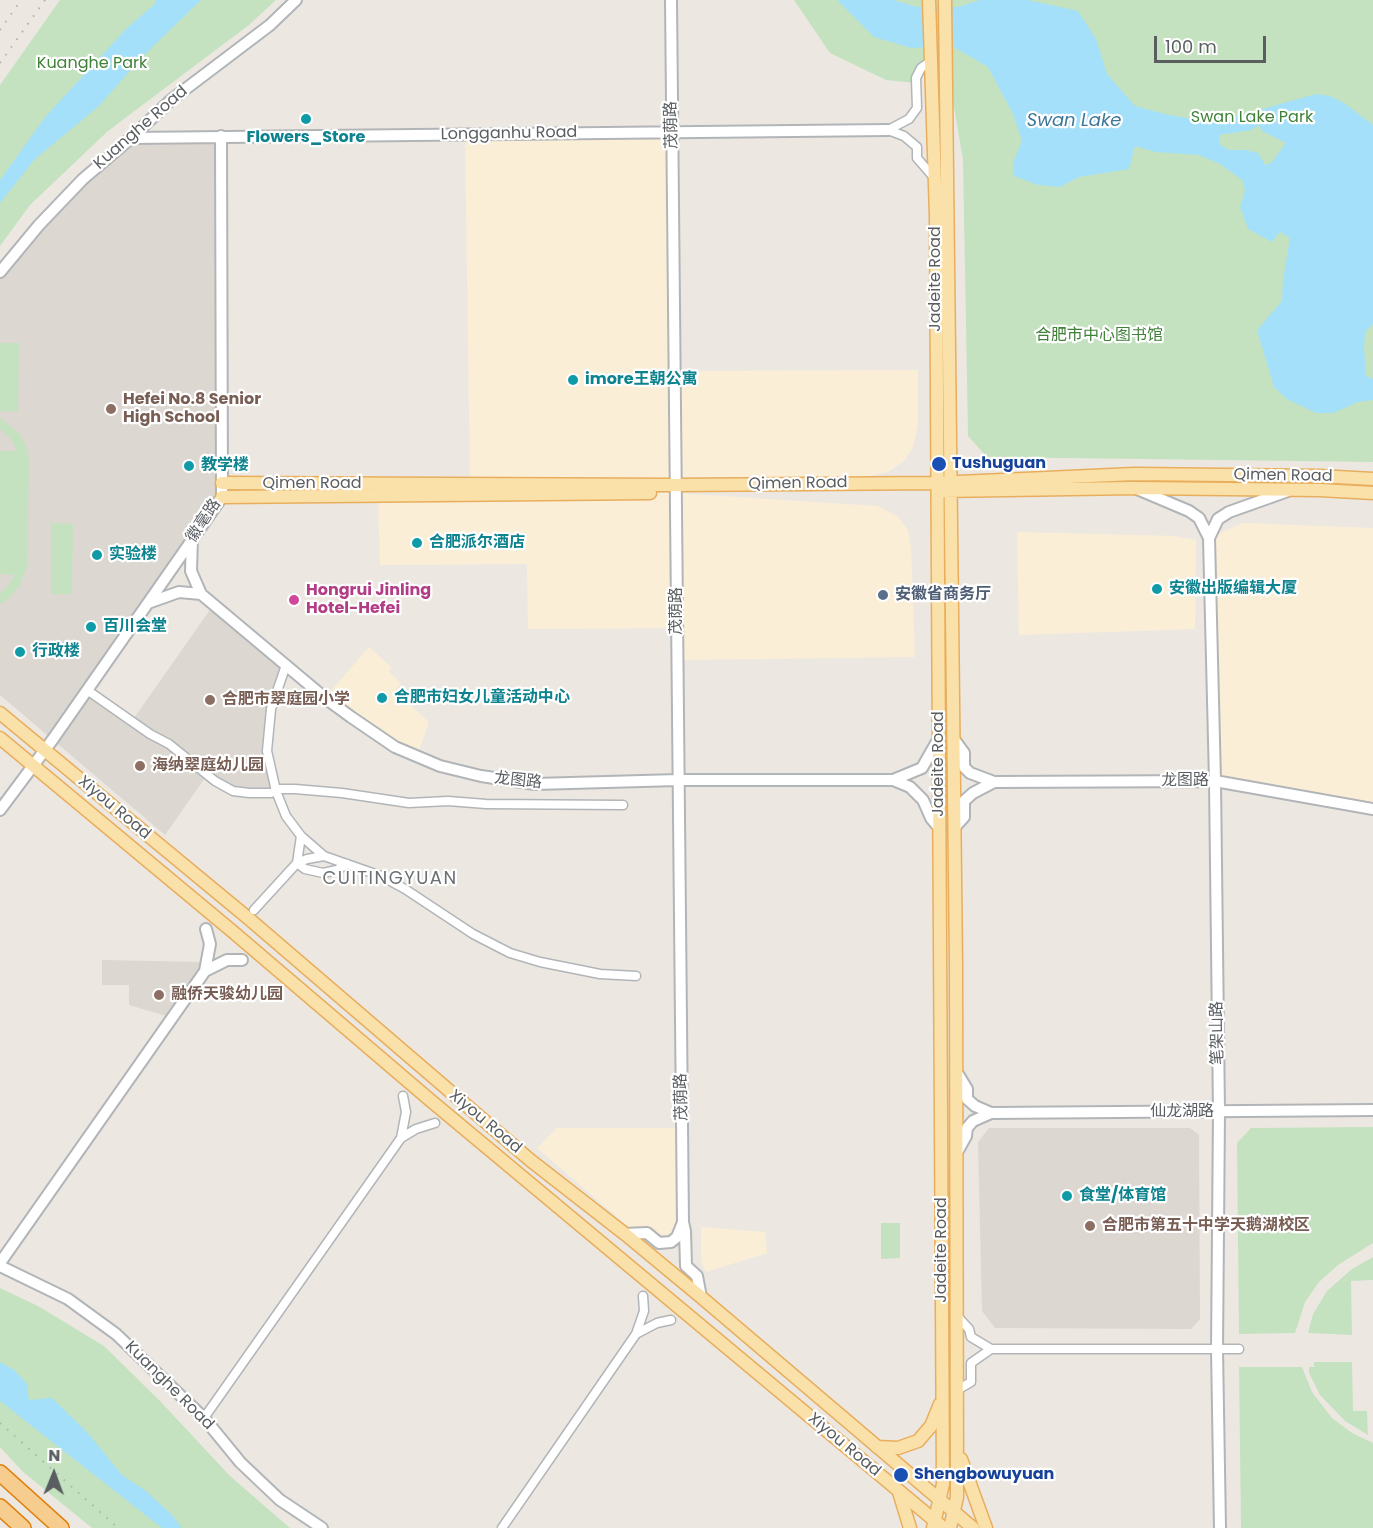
<!DOCTYPE html>
<meta charset="utf-8">
<style>
body{margin:0}
#map{position:relative;width:1373px;height:1528px;overflow:hidden;background:#ece8e1;font-family:Poppins,sans-serif}
canvas{display:block}
.north{position:absolute;left:24px;top:1444px;width:60px;height:60px;-webkit-text-stroke:4px #fff;paint-order:stroke;rotate:1deg;font-size:16px;font-weight:700;line-height:24px;text-align:center;color:#5a5e61}
.north::after{content:'';display:block;margin:auto;width:21px;height:27px;background:#5a5e61;clip-path:polygon(50% 0,100% 100%,50% 72%,0 100%)}
.scale{position:absolute;left:1154px;top:36px;width:112px;height:27px;box-sizing:border-box;border:3px solid #5a5e61;border-top:0;padding-left:8px;font-size:18px;line-height:21px;white-space:nowrap;color:#5a5e61;-webkit-text-stroke:4px #fff;paint-order:stroke}
</style>
<div id="map">
<canvas width="1373" height="1528"></canvas>
<div class="north">N</div>
<div class="scale">100 m</div>
</div>
<script>
const ctx = document.querySelector('canvas').getContext('2d');
ctx.lineJoin = 'round';
function fillPath(path, color) {
  ctx.fillStyle = color;
  ctx.fill(path, 'evenodd');
}
function shape(rows) {
  const path = new Path2D();
  for (const r of rows) {
    path.moveTo(r[0], r[1]);
    for (let i = 2; i < r.length; i += 2) path.lineTo(r[i], r[i + 1]);
  }
  return path;
}
function stroke(path, color, width, dash) {
  ctx.strokeStyle = color;
  ctx.lineWidth = width;
  ctx.lineCap = dash ? 'butt' : 'round';
  ctx.setLineDash(dash || []);
  ctx.stroke(path);
}
function write(font, color, halo, rows, align = 'center') {
  ctx.font = font + ' Poppins,"Noto Sans SC",sans-serif';
  ctx.lineWidth = 4.5;
  ctx.setLineDash([]);
  ctx.textBaseline = 'middle';
  ctx.strokeStyle = halo;
  ctx.fillStyle = color;
  for (const [text, x, y, turn = 0] of rows) {
    ctx.save();
    ctx.translate(x, y);
    ctx.rotate((+turn || 0) * Math.PI / 180);
    ctx.textAlign = isNaN(turn) ? turn : align;
    if (halo) ctx.strokeText(text, 0, 0);
    ctx.fillText(text, 0, 0);
    ctx.restore();
  }
}
fillPath(shape([
 [673,132,675,371,918,370,918,423,913,447,905,460,888,472,864,477,677,477,676,485,470,484,465,134],
 [676,493,877,506,897,516,908,530,911,549,915,657,677,660,677,628,528,629,527,564,380,565,378,496],
 [1243,523,1373,528,1373,809,1215,781,1209,538],
 [1017,532,1174,536,1196,540,1195,629,1019,635],
 [369,647,392,668,389,672,401,683,394,691,429,722,417,756,325,698],
 [557,1128,682,1128,683,1222,671,1242,636,1233,537,1148],
 [701,1227,765,1232,767,1253,706,1272,701,1261]
]), '#fbeed7');
fillPath(shape([
 [221,136,222,497,87,690,132,721,214,604,286,665,268,728,276,791,233,791,207,775,165,835,0,695,0,272,39,225,131,138],
 [102,960,207,962,173,1018,129,1005,129,985,102,985],
 [989,1128,1190,1128,1199,1135,1200,1319,1191,1329,995,1328,982,1311,978,1142]
]), '#dcd7d0');
fillPath(shape([
 [60,0,276,0,249,25,108,131,30,205,0,246,0,85],
 [794,0,1373,0,1373,462,987,457,968,436,963,160,946,60,931,61,921,68,916,83,886,80,830,53],
 [0,343,19,343,18,412,0,411],
 [0,418,19,433,26,446,29,460,27,566,19,587,9,598,0,604,0,593,8,586,15,575,0,574,0,451,17,451,11,439,0,429],
 [51,523,73,524,72,594,51,594],
 [1373,1127,1373,1243,1338,1265,1319,1282,1305,1302,1295,1333,1239,1334,1237,1143,1251,1128],
 [881,1223,900,1223,900,1258,881,1259],
 [1373,1257,1373,1280,1351,1281,1352,1335,1308,1333,1313,1314,1327,1291,1352,1269],
 [0,1288,38,1306,104,1346,160,1401,230,1476,290,1528,92,1528,22,1471,0,1447],
 [1314,1362,1352,1362,1353,1411,1367,1411,1368,1435,1345,1421,1320,1395,1309,1373,1309,1367,1314,1367],
 [1239,1367,1302,1367,1312,1392,1332,1418,1352,1433,1373,1443,1373,1528,1241,1528]
]), '#c4e2bf');
fillPath(shape([
 [156,0,201,0,143,56,99,106,35,159,0,203,0,180,46,116,127,28,155,4],
 [837,0,893,0,917,7,958,7,980,0,1028,0,1078,11,1096,39,1107,74,1135,106,1169,115,1198,120,1245,114,1316,94,1330,96,1344,103,1373,125,1373,324,1365,332,1364,348,1366,376,1373,379,1373,400,1358,402,1333,413,1316,413,1287,399,1274,387,1257,330,1282,301,1283,280,1290,238,1280,232,1272,242,1248,229,1240,207,1245,190,1242,180,1220,164,1199,155,1155,152,1135,146,1129,169,1079,177,1060,187,1038,185,1014,176,1013,163,1022,141,1013,114,988,67,952,46,911,48,874,37],
 [1259,125,1262,131,1286,143,1271,163,1265,165,1258,153,1246,150,1229,150,1219,144,1219,135,1251,130],
 [0,1362,14,1370,27,1384,29,1400,52,1398,87,1432,122,1475,146,1491,172,1515,182,1528,162,1528,0,1401]
]), '#a4e0f9');
const minor = shape([
 [931,61,921,68,916,78,917,108,909,119,888,130,904,136,917,147,917,158,936,180],
 [286,665,271,709,267,751,276,791,286,816,301,836,324,856,381,876,405,889,473,934,510,953,540,962,600,974,636,976],
 [87,690,150,734,169,744,215,781,233,791,249,793,271,793,279,789,295,789,342,793,409,803,448,801,486,804,623,805],
 [301,836,297,863,305,869,323,873,337,870,347,864],
 [254,910,297,863,307,859,324,856],
 [403,1096,406,1112,401,1138,416,1129,435,1123],
 [643,1296,644,1311,636,1334,657,1323,671,1320],
 [957,1316,969,1329,971,1337,991,1349,971,1363,971,1382,957,1390],
 [991,1349,1239,1349],
 [204,1418,401,1138],
 [502,1528,636,1334]
]);
const tertiary = shape([
 [671,0,683,1222],
 [131,138,888,130],
 [0,272,39,225,83,179,131,138,171,100,270,25,296,0],
 [1137,489,1189,511,1199,518,1209,538,1218,519,1229,512,1288,491],
 [1209,538,1215,781,1219,1112,1217,1349,1220,1528],
 [201,594,325,698,351,717,395,747,440,766,481,776,535,784,678,780,893,780],
 [148,603,179,592,201,594,191,571,192,538],
 [939,738,922,768,893,780,910,787,923,800,931,818,940,829],
 [953,738,964,753,964,767,970,773,994,782,973,793,964,801,964,817,954,828],
 [994,782,1215,781,1373,809],
 [0,810,53,739,222,497,221,136],
 [206,929,210,944,205,971,227,960,242,960],
 [956,1071,967,1089,967,1099,975,1106,991,1113,973,1121,967,1128,966,1136,956,1154],
 [991,1113,1373,1110],
 [625,1234,647,1233,659,1243,671,1242,677,1237,683,1222,685,1231,686,1266,697,1276,701,1297],
 [0,1263,205,971],
 [0,1266,68,1299,116,1334,204,1418,240,1462,280,1500,322,1528]
]);
const primary = shape([
 [929,0,936,216,943,1484,933,1528],
 [945,0,956,963,957,1497,950,1528],
 [222,483,676,485,937,483,1134,474,1319,476,1373,479],
 [943,491,1134,488,1319,490,1373,493],
 [222,497,650,493],
 [0,713,248,918,530,1160,625,1234,701,1297,973,1528],
 [0,738,232,931,430,1100,940,1525],
 [877,1447,898,1448,918,1441,931,1426,940,1404],
 [961,1459,986,1528],
 [899,1492,910,1528]
]);
const motorway = shape([
 [0,1473,61,1528],
 [0,1507,23,1528]
]);
stroke(minor, '#b2b5b8', 11);
stroke(tertiary, '#b2b5b8', 14);
stroke(primary, '#e8ae5e', 15);
stroke(motorway, '#e0800e', 18);
stroke(minor, '#fff', 8);
stroke(tertiary, '#fff', 10);
stroke(primary, '#fae1a9', 12);
stroke(motorway, '#f6cd8e', 15);
stroke(shape([
 [0,30,21,0],
 [0,63,45,0],
 [0,1423,118,1528]
]), '#b0b1b1', 2, [1.5, 8]);
for (const [x, y, r, color] of [
 [306,119,6,"#0f9aa8"],
 [573,380,6,"#0f9aa8"],
 [111,409,6,"#8d6e63"],
 [939,464,8,"#1a4fb4"],
 [189,466,6,"#0f9aa8"],
 [417,543,6,"#0f9aa8"],
 [97,555,6,"#0f9aa8"],
 [1157,589,6,"#0f9aa8"],
 [883,595,6,"#5c6f8a"],
 [294,600,6,"#d1479c"],
 [91,627,6,"#0f9aa8"],
 [20,652,6,"#0f9aa8"],
 [382,698,6,"#0f9aa8"],
 [210,700,6,"#8d6e63"],
 [140,766,6,"#8d6e63"],
 [159,995,6,"#8d6e63"],
 [1067,1196,6,"#0f9aa8"],
 [1090,1226,6,"#8d6e63"],
 [901,1475,8,"#1a4fb4"]
]) {
  const dot = new Path2D();
  dot.arc(x, y, r, 0, 2 * Math.PI);
  ctx.fillStyle = color;
  ctx.fill(dot);
  stroke(dot, '#fff', 2);
}
write('16px', '#408139', '#fff', [
 ["Kuanghe Park",92,64],
 ["Swan Lake Park",1252,118],
 ["合肥市中心图书馆",1099,336]
]);
write('16px', '#5a5e61', '#fff', [
 ["茂荫路",672,125,-91],
 ["Kuanghe Road",141,128,-41],
 ["Longganhu Road",509,134,-1],
 ["Jadeite Road",936,279,-90],
 ["Qimen Road",1283,476,1],
 ["Qimen Road",312,484],
 ["Qimen Road",798,484,-1],
 ["徽毫路",204,521,-56],
 ["茂荫路",677,611,-90],
 ["Jadeite Road",939,764,-90],
 ["龙图路",518,781,6],
 ["龙图路",1185,781],
 ["Xiyou Road",114,808,40],
 ["笔架山路",1218,1033,-91],
 ["茂荫路",682,1097,-91],
 ["仙龙湖路",1182,1112],
 ["Xiyou Road",485,1122,40],
 ["Jadeite Road",942,1250,-90],
 ["Kuanghe Road",169,1386,45],
 ["Xiyou Road",844,1445,40]
]);
write('bold 16px', '#0d838f', '#fff', [
 ["Flowers_Store",306,138,"center"],
 ["imore王朝公寓",585,380],
 ["教学楼",201,466],
 ["合肥派尔酒店",429,543],
 ["实验楼",109,555],
 ["安徽出版编辑大厦",1169,589],
 ["百川会堂",103,627],
 ["行政楼",32,652],
 ["合肥市妇女儿童活动中心",394,698],
 ["食堂/体育馆",1079,1196]
], 'left');
write('bold 16px', '#785e54', '#fff', [
 ["Hefei No.8 Senior",123,400],
 ["High School",123,418],
 ["合肥市翠庭园小学",222,700],
 ["海纳翠庭幼儿园",152,766],
 ["融侨天骏幼儿园",171,995],
 ["合肥市第五十中学天鹅湖校区",1102,1226]
], 'left');
write('bold 16px', '#164399', '#fff', [
 ["Tushuguan",952,464],
 ["Shengbowuyuan",914,1475]
], 'left');
write('bold 16px', '#b23c85', '#fff', [
 ["Hongrui Jinling",306,591],
 ["Hotel-Hefei",306,609]
], 'left');
write('bold 16px', '#4e5e75', '#fff', [
 ["安徽省商务厅",895,595]
], 'left');
write('italic 18px', '#3e7799', '#fff', [
 ["Swan Lake",1074,121]
]);
ctx.letterSpacing = '1.5px';
write('18px', '#6b7073', '#fff', [
 ["CUITINGYUAN",390,879]
]);
ctx.letterSpacing = '0px';
</script>
